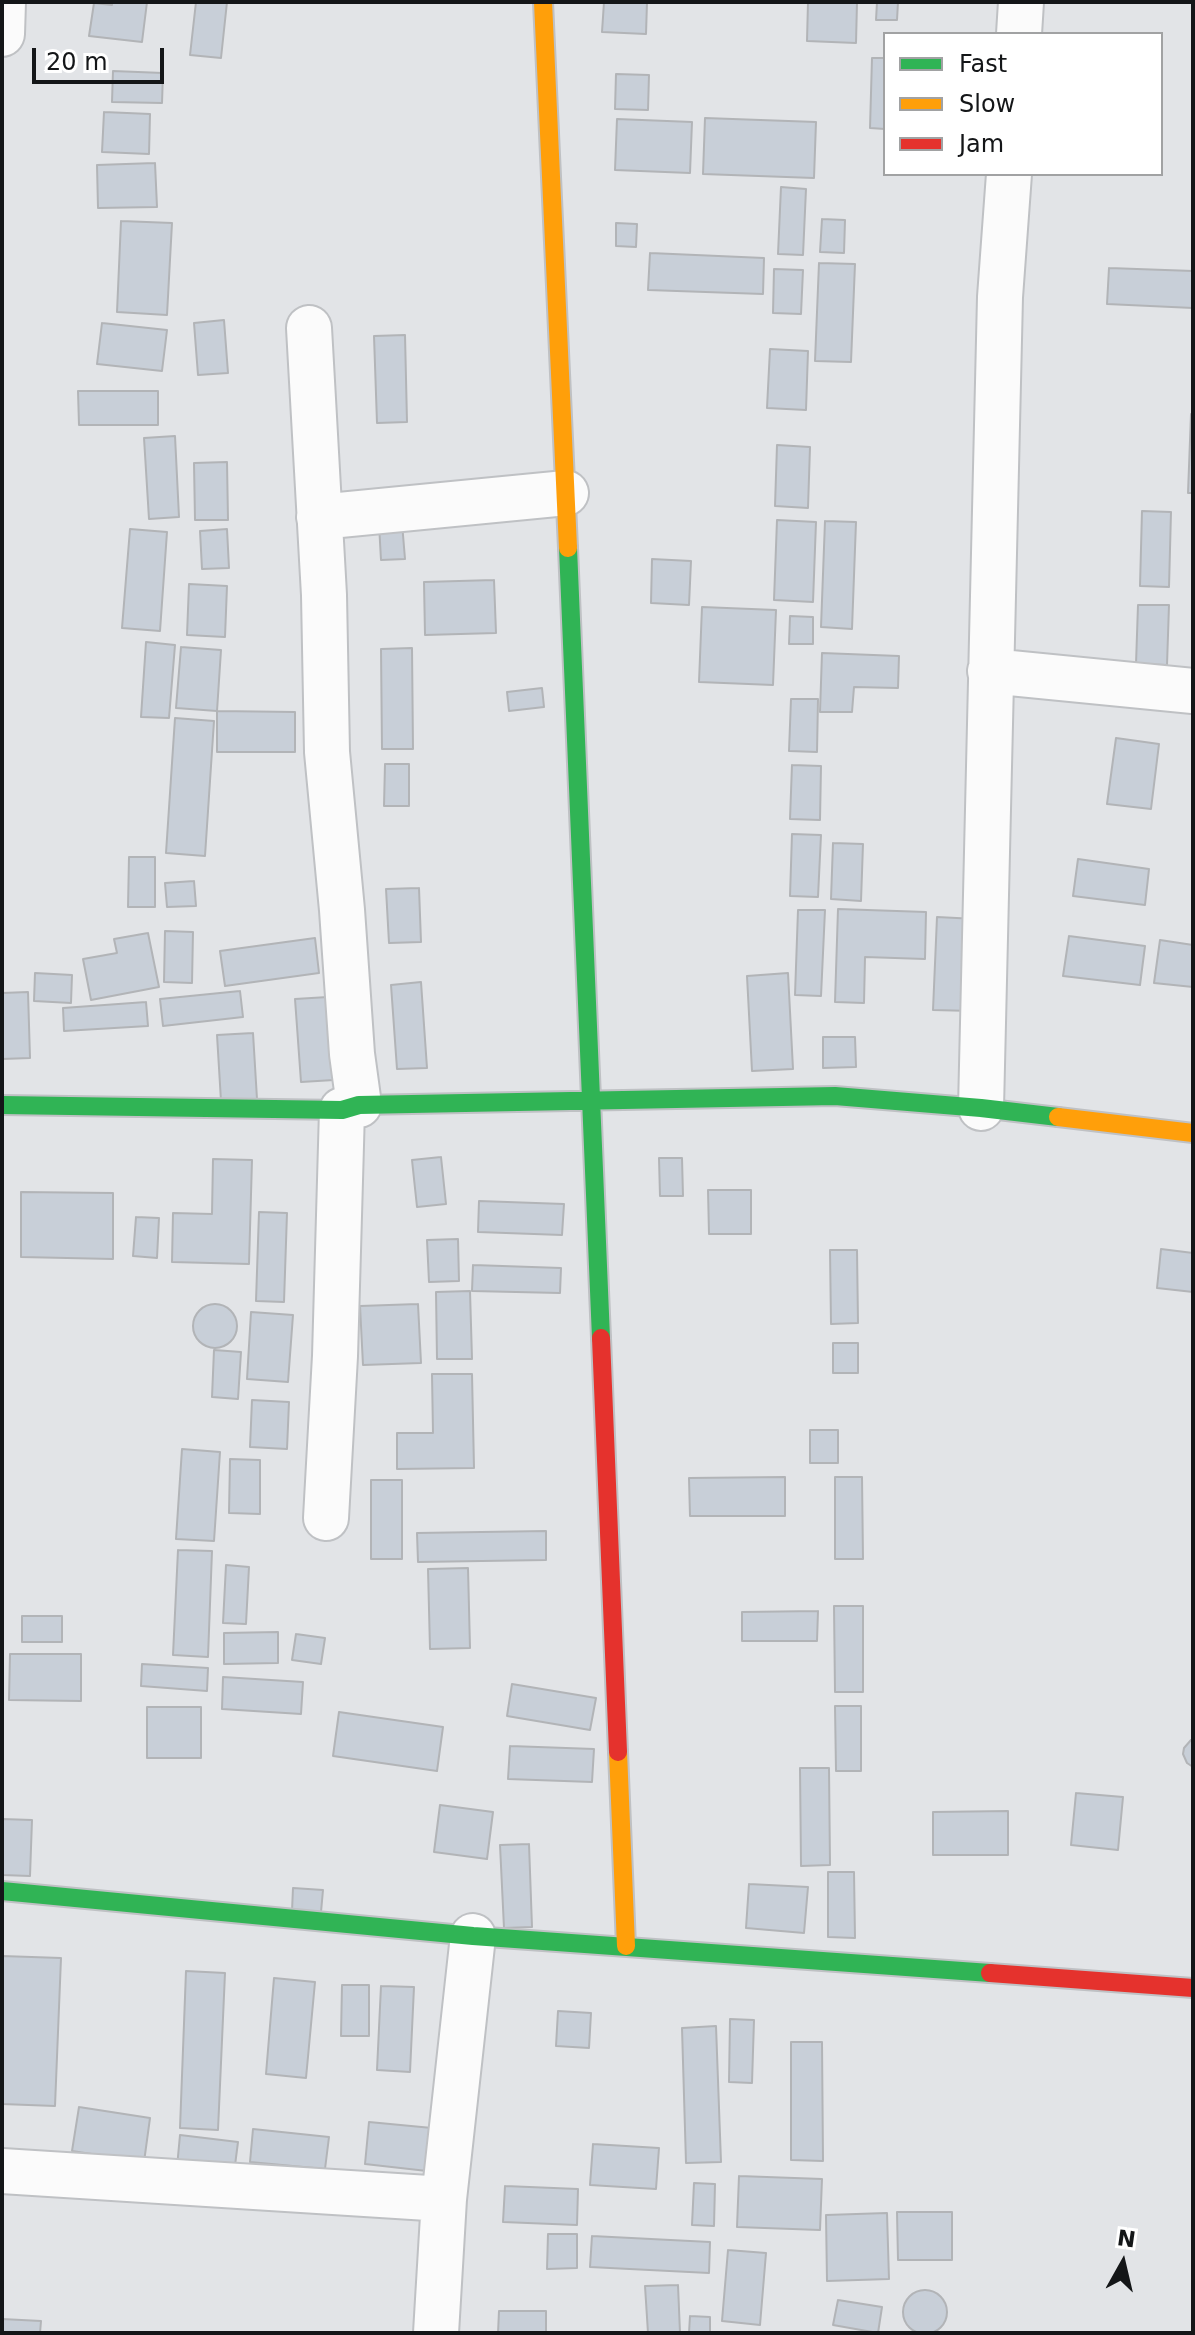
<!DOCTYPE html>
<style>
body{margin:0}
#map{position:relative;width:1195px;height:2335px;overflow:hidden;background:#e2e4e7;font-family:"DejaVu Sans",sans-serif}
canvas{display:block}
.frame{position:absolute;inset:0;border:4px solid #141618;pointer-events:none}
.legend{position:absolute;left:883px;top:32px;width:280px;height:144px;box-sizing:border-box;background:#fff;border:2px solid #a1a2a3;margin:0;padding:10px 14px;list-style:none;font-size:24px;color:#141618}
.legend li{display:flex;align-items:center;gap:16px;height:40px}
.legend b{width:40px;border:2px solid #a1a2a3}
.north{position:absolute;left:1083px;top:2223px;width:80px;height:80px;-webkit-text-stroke:6px #fff;paint-order:stroke;rotate:8deg;font-size:22px;font-weight:700;line-height:32px;text-align:center;color:#141618}
.north::after{content:'';display:block;margin:auto;width:28px;height:36px;background:#141618;clip-path:polygon(50% 0,100% 100%,50% 72%,0 100%)}
.scale{position:absolute;left:32px;top:48px;width:132px;height:36px;box-sizing:border-box;border:4px solid #141618;border-top:0;padding-left:10px;font-size:24px;line-height:28px;white-space:nowrap;color:#141618;-webkit-text-stroke:6px #fff;paint-order:stroke}
</style>
<div id="map">
<canvas width="1195" height="2335"></canvas>
<div class="frame"></div>
<ul class="legend">
<li><b style="height:10px;background:#30b455"></b>Fast</li>
<li><b style="height:10px;background:#ff9f0a"></b>Slow</li>
<li><b style="height:10px;background:#e5322d"></b>Jam</li>
</ul>
<div class="north">N</div>
<div class="scale">20 m</div>
</div>
<script>
const ctx = document.querySelector('canvas').getContext('2d');
ctx.lineJoin = 'round';
function fillPath(path, color) {
  ctx.fillStyle = color;
  ctx.fill(path, 'evenodd');
}
function shape(rows) {
  const path = new Path2D();
  for (const r of rows) {
    if (r.length === 3) {
      path.moveTo(r[0] + r[2], r[1]);
      path.arc(r[0], r[1], r[2], 0, 2 * Math.PI);
      continue;
    }
    path.moveTo(r[0], r[1]);
    for (let i = 2; i < r.length; i += 2) path.lineTo(r[i], r[i + 1]);
  }
  return path;
}
function stroke(path, color, width, dash) {
  ctx.strokeStyle = color;
  ctx.lineWidth = width;
  ctx.lineCap = dash ? 'butt' : 'round';
  ctx.setLineDash(dash || []);
  ctx.stroke(path);
}
const building = shape([
 [112,2,147,2,142,42,89,36,94,3,112,5,112,2],
 [196,2,227,2,221,58,190,55,196,2],
 [604,2,647,2,646,34,602,32,604,2],
 [808,2,857,2,856,43,807,41,808,2],
 [877,2,898,2,897,20,876,20,877,2],
 [872,58,885,58,885,129,870,128,872,58],
 [113,71,163,73,162,103,112,102,113,71],
 [616,74,649,75,648,110,615,109,616,74],
 [104,112,150,114,149,154,102,152,104,112],
 [705,118,816,122,814,178,703,174,705,118],
 [617,119,692,122,690,173,615,170,617,119],
 [155,163,157,207,98,208,97,165,155,163],
 [781,187,806,189,803,255,778,254,781,187],
 [822,219,845,220,844,253,820,252,822,219],
 [121,221,172,223,167,315,117,312,121,221],
 [616,223,637,224,636,247,616,246,616,223],
 [650,253,764,258,763,294,648,290,650,253],
 [819,263,855,264,851,362,815,361,819,263],
 [1109,268,1193,271,1193,308,1107,304,1109,268],
 [774,269,803,270,801,314,773,313,774,269],
 [224,320,228,373,198,375,194,323,224,320],
 [102,323,167,330,162,371,97,364,102,323],
 [405,335,407,422,377,423,374,336,405,335],
 [770,349,808,351,806,410,767,408,770,349],
 [78,391,158,391,158,425,79,425,78,391],
 [1191,414,1193,415,1193,493,1188,493,1191,414],
 [175,436,179,517,149,519,144,438,175,436],
 [777,445,810,447,808,508,775,506,777,445],
 [227,462,228,520,195,520,194,463,227,462],
 [1142,511,1171,512,1169,587,1140,586,1142,511],
 [777,520,816,522,813,602,774,600,777,520],
 [825,521,856,522,852,629,821,627,825,521],
 [402,523,405,559,381,560,379,524,402,523],
 [130,529,167,532,160,631,122,628,130,529],
 [227,529,229,568,202,569,200,531,227,529],
 [652,559,691,561,689,605,651,603,652,559],
 [494,580,496,633,425,635,424,582,494,580],
 [189,584,227,586,225,637,187,635,189,584],
 [1138,605,1169,605,1167,665,1136,664,1138,605],
 [702,607,776,610,773,685,699,682,702,607],
 [790,616,813,617,813,644,789,644,790,616],
 [146,642,175,645,169,718,141,717,146,642],
 [181,647,221,650,217,711,176,708,181,647],
 [412,648,413,749,382,749,381,649,412,648],
 [822,653,899,656,898,688,854,687,852,712,820,712,822,653],
 [542,688,544,707,509,711,507,692,542,688],
 [791,699,818,699,817,752,789,751,791,699],
 [217,711,295,712,295,752,217,752,217,711],
 [175,718,214,721,205,856,166,853,175,718],
 [1116,738,1159,744,1151,809,1107,804,1116,738],
 [385,764,409,764,409,806,384,806,385,764],
 [792,765,821,766,820,820,790,819,792,765],
 [792,834,821,835,818,897,790,896,792,834],
 [833,843,863,844,861,901,831,899,833,843],
 [129,857,155,857,155,907,128,907,129,857],
 [1078,859,1149,869,1145,905,1073,896,1078,859],
 [194,881,196,906,167,907,165,883,194,881],
 [419,888,421,942,389,943,386,889,419,888],
 [838,909,926,912,925,959,865,957,864,1003,835,1002,838,909],
 [798,910,825,910,821,996,795,995,798,910],
 [937,917,976,919,973,1011,933,1010,937,917],
 [165,931,193,932,192,983,164,982,165,931],
 [148,933,159,987,91,1000,83,959,117,953,114,939,148,933],
 [1069,936,1145,946,1140,985,1063,976,1069,936],
 [315,938,319,973,225,986,220,951,315,938],
 [1160,940,1193,945,1193,987,1154,983,1160,940],
 [35,973,72,975,71,1003,34,1001,35,973],
 [788,973,793,1069,752,1071,747,976,788,973],
 [421,982,427,1068,397,1069,391,985,421,982],
 [240,991,243,1017,163,1026,160,999,240,991],
 [28,992,30,1058,2,1059,2,993,28,992],
 [328,997,334,1080,301,1082,295,999,328,997],
 [146,1002,148,1026,64,1031,63,1008,146,1002],
 [253,1033,257,1099,221,1101,217,1035,253,1033],
 [823,1037,855,1037,856,1067,823,1068,823,1037],
 [441,1157,446,1204,417,1207,412,1160,441,1157],
 [659,1158,682,1158,683,1196,660,1196,659,1158],
 [213,1159,252,1160,249,1264,172,1262,173,1213,212,1214,213,1159],
 [708,1190,751,1190,751,1234,709,1234,708,1190],
 [21,1192,113,1193,113,1259,21,1257,21,1192],
 [479,1201,564,1204,562,1235,478,1232,479,1201],
 [259,1212,287,1213,284,1302,256,1301,259,1212],
 [136,1217,159,1218,157,1258,133,1256,136,1217],
 [458,1239,459,1281,429,1282,427,1240,458,1239],
 [1161,1249,1193,1253,1193,1292,1157,1288,1161,1249],
 [830,1250,857,1250,858,1323,831,1324,830,1250],
 [473,1265,561,1268,560,1293,472,1291,473,1265],
 [470,1291,472,1359,437,1359,436,1292,470,1291],
 [215,1326,22],
 [418,1304,421,1363,363,1365,360,1306,418,1304],
 [251,1312,293,1315,288,1382,247,1379,251,1312],
 [833,1343,858,1343,858,1373,833,1373,833,1343],
 [214,1350,241,1352,238,1399,212,1397,214,1350],
 [432,1374,472,1374,474,1468,397,1469,397,1433,433,1433,432,1374],
 [252,1400,289,1402,287,1449,250,1447,252,1400],
 [810,1430,838,1430,838,1463,810,1463,810,1430],
 [182,1449,220,1452,214,1541,176,1539,182,1449],
 [230,1459,260,1460,260,1514,229,1513,230,1459],
 [785,1477,785,1516,690,1516,689,1478,785,1477],
 [835,1477,862,1477,863,1559,835,1559,835,1477],
 [371,1480,402,1480,402,1559,371,1559,371,1480],
 [546,1531,546,1560,418,1562,417,1533,546,1531],
 [178,1550,212,1551,208,1657,173,1655,178,1550],
 [226,1565,249,1567,246,1624,223,1623,226,1565],
 [468,1568,470,1648,430,1649,428,1569,468,1568],
 [834,1606,863,1606,863,1692,835,1692,834,1606],
 [818,1611,817,1641,742,1641,742,1612,818,1611],
 [22,1616,62,1616,62,1642,22,1642,22,1616],
 [278,1632,278,1663,224,1664,224,1633,278,1632],
 [296,1634,325,1638,321,1664,292,1660,296,1634],
 [10,1654,81,1654,81,1701,9,1700,10,1654],
 [142,1664,208,1668,207,1691,141,1686,142,1664],
 [223,1677,303,1682,301,1714,222,1709,223,1677],
 [512,1684,596,1698,590,1730,507,1716,512,1684],
 [835,1706,861,1706,861,1771,836,1771,835,1706],
 [147,1707,201,1707,201,1758,147,1758,147,1707],
 [339,1712,443,1727,437,1771,333,1756,339,1712],
 [1191,1740,1193,1740,1193,1767,1187,1763,1183,1754,1184,1748,1191,1740],
 [510,1746,594,1749,592,1782,508,1779,510,1746],
 [800,1768,829,1768,830,1865,801,1866,800,1768],
 [1076,1793,1123,1797,1118,1850,1071,1845,1076,1793],
 [440,1805,493,1812,487,1859,434,1852,440,1805],
 [1008,1811,1008,1855,933,1855,933,1812,1008,1811],
 [2,1819,32,1820,30,1876,2,1875,2,1819],
 [529,1844,532,1927,504,1928,500,1845,529,1844],
 [828,1872,854,1872,855,1938,828,1937,828,1872],
 [749,1884,808,1887,804,1933,746,1928,749,1884],
 [293,1888,323,1890,321,1912,292,1911,293,1888],
 [2,1956,61,1958,55,2106,2,2104,2,1956],
 [186,1971,225,1973,218,2130,180,2128,186,1971],
 [274,1978,315,1982,306,2078,266,2074,274,1978],
 [342,1985,369,1985,369,2036,341,2036,342,1985],
 [381,1986,414,1987,410,2072,377,2070,381,1986],
 [558,2011,591,2013,589,2048,556,2046,558,2011],
 [730,2019,754,2020,752,2083,729,2082,730,2019],
 [716,2026,721,2162,686,2163,682,2028,716,2026],
 [791,2042,822,2042,823,2161,791,2160,791,2042],
 [79,2107,150,2118,144,2162,72,2151,79,2107],
 [369,2122,432,2128,427,2171,365,2164,369,2122],
 [253,2129,329,2137,325,2169,250,2162,253,2129],
 [180,2135,238,2142,234,2173,177,2167,180,2135],
 [593,2144,659,2148,656,2189,590,2185,593,2144],
 [739,2176,822,2179,820,2230,737,2227,739,2176],
 [694,2183,715,2184,714,2226,692,2225,694,2183],
 [505,2186,578,2189,577,2225,503,2222,505,2186],
 [897,2212,952,2212,952,2260,898,2260,897,2212],
 [887,2213,889,2279,827,2281,826,2215,887,2213],
 [548,2234,577,2234,577,2268,547,2269,548,2234],
 [592,2236,710,2242,709,2273,590,2267,592,2236],
 [728,2250,766,2253,760,2325,722,2321,728,2250],
 [678,2285,680,2333,648,2333,645,2286,678,2285],
 [925,2312,22],
 [838,2300,882,2307,878,2333,833,2325,838,2300],
 [499,2311,546,2311,546,2333,498,2333,499,2311],
 [690,2316,710,2317,710,2333,689,2333,690,2316],
 [2,2319,41,2321,40,2333,2,2333,2,2319]
]);
fillPath(building, '#c8cfd8');
stroke(building, '#b2b4b7', 2);
const street = shape([
 [2,34,3,2],
 [1019,34,1021,2],
 [309,328,324,595,327,752,342,910,352,1054,359,1105],
 [319,517,566,493],
 [990,671,1193,691],
 [981,1108,1000,297,1009,174],
 [326,1518,335,1356,342,1110],
 [2,2171,444,2199],
 [436,2333,444,2199,473,1936]
]);
const fast = shape([
 [568,548,601,1338],
 [2,1105,342,1110,359,1105,835,1096,981,1108,1058,1117],
 [2,1891,473,1936,990,1973]
]);
const slow = shape([
 [543,2,568,548],
 [1058,1117,1193,1133],
 [618,1752,626,1946]
]);
const jam = shape([
 [601,1338,618,1752],
 [990,1973,1193,1988]
]);
stroke(street, '#bfc1c4', 48);
stroke(fast, '#bfc1c4', 22);
stroke(slow, '#bfc1c4', 22);
stroke(jam, '#bfc1c4', 22);
stroke(street, '#fbfbfb', 44);
stroke(fast, '#30b455', 18);
stroke(slow, '#ff9f0a', 18);
stroke(jam, '#e5322d', 18);
</script>
